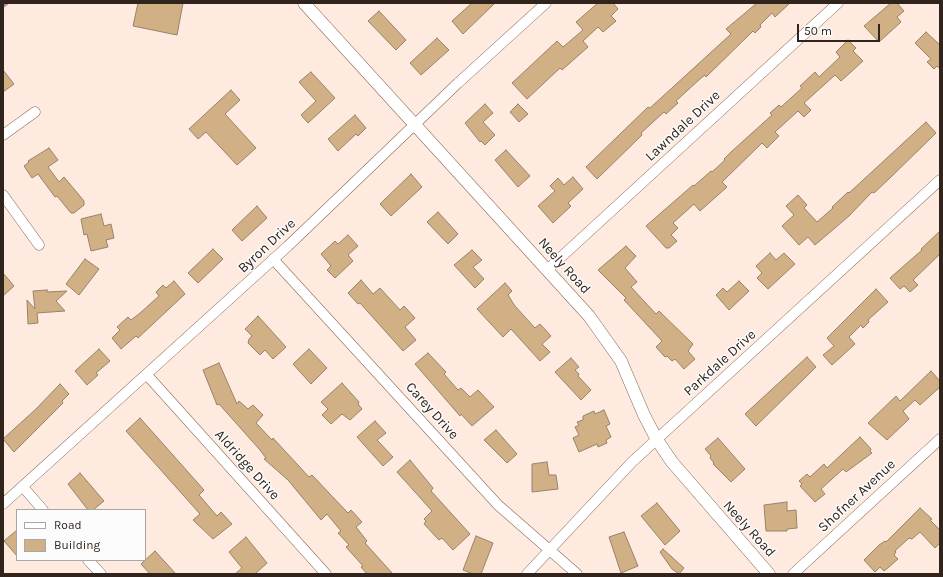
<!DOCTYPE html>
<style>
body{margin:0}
#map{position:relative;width:943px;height:577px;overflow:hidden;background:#feeadf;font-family:Karla,sans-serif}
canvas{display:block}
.frame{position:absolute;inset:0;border:4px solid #30241d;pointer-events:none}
.legend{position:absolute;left:16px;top:509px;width:130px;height:52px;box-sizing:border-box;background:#fcfcfc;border:1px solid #aaa6a3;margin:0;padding:5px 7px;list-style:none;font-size:12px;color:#30241d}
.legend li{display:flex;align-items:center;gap:8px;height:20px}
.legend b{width:20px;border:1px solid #aaa6a3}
.scale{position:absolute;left:797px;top:24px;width:83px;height:18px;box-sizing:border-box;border:2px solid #30241d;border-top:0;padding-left:5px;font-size:12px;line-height:14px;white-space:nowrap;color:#30241d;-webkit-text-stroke:3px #fcfcfc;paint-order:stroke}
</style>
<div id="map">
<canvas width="943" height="577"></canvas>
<div class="frame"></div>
<ul class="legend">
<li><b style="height:5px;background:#fff"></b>Road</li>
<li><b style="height:11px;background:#d1b086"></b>Building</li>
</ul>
<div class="scale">50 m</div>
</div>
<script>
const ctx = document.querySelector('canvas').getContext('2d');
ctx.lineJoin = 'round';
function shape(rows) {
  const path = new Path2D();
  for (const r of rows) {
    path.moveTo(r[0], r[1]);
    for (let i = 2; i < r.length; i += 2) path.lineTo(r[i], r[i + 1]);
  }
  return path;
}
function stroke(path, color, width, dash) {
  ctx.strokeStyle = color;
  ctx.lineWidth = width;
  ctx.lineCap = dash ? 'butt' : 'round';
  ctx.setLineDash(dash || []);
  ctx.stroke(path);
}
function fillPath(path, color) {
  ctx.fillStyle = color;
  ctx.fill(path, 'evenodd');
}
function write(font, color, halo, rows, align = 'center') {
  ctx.font = font + ' Karla,sans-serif';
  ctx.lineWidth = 3;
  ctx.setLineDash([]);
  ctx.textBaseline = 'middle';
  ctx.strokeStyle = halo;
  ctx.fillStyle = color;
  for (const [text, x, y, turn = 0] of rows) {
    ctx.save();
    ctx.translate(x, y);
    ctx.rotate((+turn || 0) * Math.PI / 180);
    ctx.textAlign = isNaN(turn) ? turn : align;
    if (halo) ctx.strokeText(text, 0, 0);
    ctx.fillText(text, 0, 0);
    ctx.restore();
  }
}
stroke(shape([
 [3,6,7,3]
]), '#b68a90', 3.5);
const building = shape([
 [138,3,183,3,177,35,133,26,138,3],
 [472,3,495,3,463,34,452,21,472,3],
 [598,3,613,3,618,9,611,16,616,21,603,32,598,27,583,41,588,47,562,70,560,68,527,99,512,83,557,41,563,47,583,30,576,22,598,3],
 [757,3,790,3,775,17,772,13,760,25,761,27,755,33,753,31,706,77,705,75,701,78,676,101,678,103,666,114,664,112,641,133,642,135,597,179,586,167,648,107,650,108,731,34,726,29,757,3],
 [891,3,897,3,904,11,897,17,901,22,879,42,864,26,891,3],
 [379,11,406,40,396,50,368,21,379,11],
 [926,32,940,45,940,69,937,66,934,69,927,62,931,59,915,43,926,32],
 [437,38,449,50,421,75,410,63,437,38],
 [848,40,856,48,853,51,863,61,841,81,835,75,804,103,811,110,804,117,798,111,775,132,779,136,767,148,762,143,722,182,727,187,700,211,694,204,673,223,678,228,671,235,677,241,669,248,666,248,646,226,693,185,694,186,711,171,712,172,725,160,724,159,731,152,772,115,770,113,779,105,781,107,802,88,800,86,815,72,819,77,840,57,836,52,848,40],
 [3,70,14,84,3,92,3,70],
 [311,72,335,98,308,123,301,115,316,101,299,82,311,72],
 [231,90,240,100,225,114,256,148,237,165,206,132,198,139,189,129,231,90],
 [485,104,493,113,483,122,495,135,485,145,481,141,480,142,465,123,485,104],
 [518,104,528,114,519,122,510,112,518,104],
 [355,115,366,128,358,136,356,134,338,151,328,139,355,115],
 [926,122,936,133,890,178,874,193,872,192,849,216,815,245,808,237,799,245,782,226,794,215,786,206,798,195,807,205,804,208,817,222,833,208,832,207,848,192,849,193,926,122],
 [49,148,58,160,48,167,59,182,64,177,84,201,84,205,74,213,71,213,57,196,55,197,38,174,32,178,24,166,29,162,28,161,49,148],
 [506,150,530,176,518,187,495,160,506,150],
 [411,174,422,187,391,216,380,204,411,174],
 [573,177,583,189,568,203,571,206,553,223,538,206,555,191,550,186,558,178,564,185,573,177],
 [257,206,267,218,242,241,232,230,257,206],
 [438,212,458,234,448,244,427,222,438,212],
 [101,214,104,226,111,224,114,238,106,240,108,247,91,251,87,234,84,235,81,219,101,214],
 [940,231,940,254,913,280,918,285,910,292,904,286,900,289,890,278,922,250,921,249,940,231],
 [348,235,358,246,348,255,353,261,335,278,327,270,331,266,321,254,335,241,338,244,348,235],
 [626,246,636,256,625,268,637,282,631,287,656,314,659,311,693,344,688,351,695,359,684,369,675,359,672,361,667,356,665,357,656,347,662,341,624,300,626,298,598,270,626,246],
 [213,249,223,259,198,283,188,273,213,249],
 [472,250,482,260,473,267,484,279,475,288,454,265,472,250],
 [770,253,776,260,784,253,795,264,768,289,757,278,762,273,756,266,770,253],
 [85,259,99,269,79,295,66,284,85,259],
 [3,273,14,286,3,296,3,273],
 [361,280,373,294,380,288,400,310,404,306,415,318,405,327,416,340,403,351,360,303,358,304,348,293,361,280],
 [174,281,185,294,138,338,136,336,121,349,112,338,120,330,117,327,128,317,131,320,139,314,159,296,156,292,163,285,166,288,174,281],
 [739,281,749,291,729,310,716,295,723,288,727,292,739,281],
 [505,283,512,291,508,295,515,306,535,328,540,324,551,336,542,344,550,352,540,361,511,329,503,337,477,309,505,283],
 [876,289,888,302,868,320,869,322,863,328,861,325,849,337,855,344,832,365,823,355,834,346,827,338,876,289],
 [47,290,47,292,67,291,56,301,65,311,37,313,38,323,28,324,27,300,35,309,33,291,47,290],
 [258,316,286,347,273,359,265,350,260,355,248,343,249,339,252,336,245,329,258,316],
 [99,349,110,361,96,373,98,375,87,385,75,371,99,349],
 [309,349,327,368,311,384,293,364,309,349],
 [428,353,446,372,444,374,458,390,461,388,470,397,478,390,494,407,472,426,461,414,460,416,415,364,428,353],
 [807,357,816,367,756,426,745,414,807,357],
 [571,358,579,367,575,370,579,374,578,376,591,390,581,400,555,372,571,358],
 [219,363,237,404,239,401,248,409,253,405,263,415,256,423,272,440,273,438,309,477,312,475,348,513,351,510,362,522,356,527,367,541,365,543,393,574,367,574,361,567,363,566,346,547,349,545,338,533,341,531,327,514,321,520,288,480,264,459,266,458,260,450,219,404,217,405,203,370,219,363],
 [931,371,940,381,940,387,920,405,915,400,903,411,909,419,887,440,868,423,896,396,900,401,931,371],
 [342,383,359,402,358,404,362,409,350,420,342,414,331,424,322,415,328,409,321,402,342,383],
 [60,384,69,394,62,401,63,403,14,452,3,439,36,409,60,384],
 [604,410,610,424,606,426,611,437,606,440,607,443,598,447,597,444,579,452,573,438,579,435,575,427,579,425,577,422,583,420,583,416,594,411,595,414,604,410],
 [140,418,204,490,199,495,217,516,221,512,232,524,213,539,193,520,200,514,126,431,140,418],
 [375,421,386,433,377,440,393,457,383,466,357,437,375,421],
 [496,430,517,454,507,463,484,440,496,430],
 [860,437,871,449,870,451,872,453,846,472,843,469,821,489,825,494,815,502,800,486,802,484,799,481,807,474,810,477,824,464,827,468,860,437],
 [718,438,745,469,731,482,713,464,714,463,710,458,711,456,705,449,718,438],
 [410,460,433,488,431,491,470,534,453,550,442,538,439,540,424,524,426,521,424,519,432,511,397,472,410,460],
 [547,462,549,475,556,475,558,489,532,492,532,464,547,462],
 [80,473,104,501,93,510,88,510,68,484,80,473],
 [787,502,787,511,796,510,797,528,787,529,787,531,766,531,764,505,787,502],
 [657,503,680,531,665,545,641,516,657,503],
 [920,508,932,519,930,520,940,530,940,543,935,548,920,532,912,539,909,538,895,551,896,552,894,555,898,559,889,567,884,571,880,567,875,572,864,560,879,545,885,541,886,542,920,508],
 [17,530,17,556,4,541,17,530],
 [624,532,638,566,621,573,609,537,624,532],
 [476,536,493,543,481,574,473,574,463,570,476,536],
 [246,537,267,563,255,574,235,574,242,568,229,552,246,537],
 [663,549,684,568,679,574,672,569,660,552,663,549],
 [155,551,176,574,150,574,141,564,155,551]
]);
fillPath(building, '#d1b086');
stroke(building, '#978369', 1);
const minor = shape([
 [3,135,35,112],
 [3,195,39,245],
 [273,259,498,505,577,574],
 [547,270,838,3],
 [147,375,326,574],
 [23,487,43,510],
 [3,504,288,246,458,83,546,3],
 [88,560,101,574],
 [527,574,632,462,940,180],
 [793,574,940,439]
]);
const tertiary = shape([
 [304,3,589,316,621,361,644,415,657,440,672,462,769,574]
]);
stroke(minor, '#866a59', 11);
stroke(tertiary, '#866a59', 13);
stroke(minor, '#fff', 10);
stroke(tertiary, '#fff', 12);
write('14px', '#30241d', '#fcfcfc', [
 ["Lawndale Drive",683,126,-43],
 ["Byron Drive",267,246,-43],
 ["Neely Road",564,266,48],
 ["Parkdale Drive",720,363,-42],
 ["Carey Drive",432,411,48],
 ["Aldridge Drive",247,465,48],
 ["Shofner Avenue",857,496,-43],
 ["Neely Road",749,529,48]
]);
</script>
